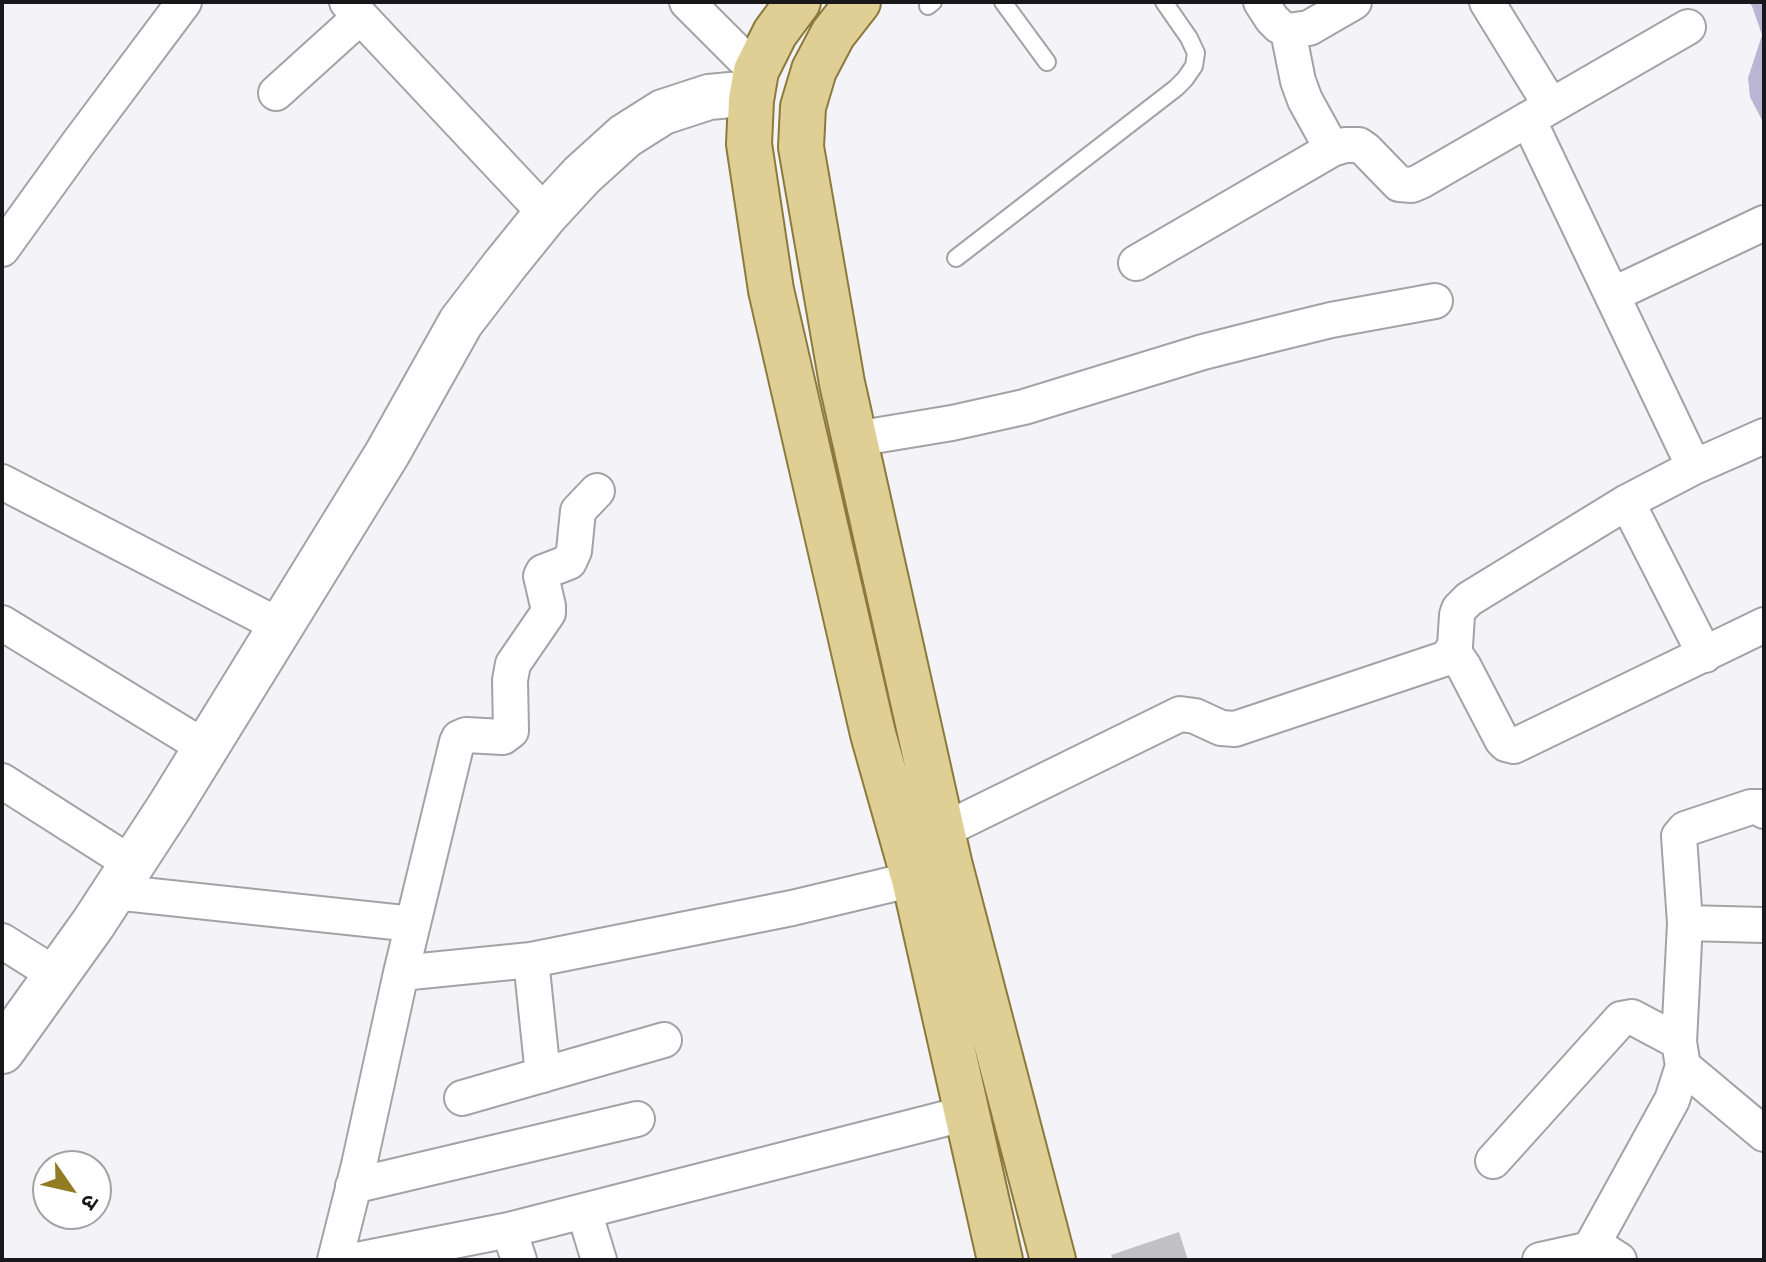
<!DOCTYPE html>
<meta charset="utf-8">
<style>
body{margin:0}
#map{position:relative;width:1766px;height:1262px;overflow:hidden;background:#f4f3f8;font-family:Commissioner,"Noto Sans Devanagari",sans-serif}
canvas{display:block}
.frame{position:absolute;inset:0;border:4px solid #181719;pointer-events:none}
.north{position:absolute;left:32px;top:1150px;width:80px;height:80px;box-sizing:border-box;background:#fff;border:2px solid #a3a2a3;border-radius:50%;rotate:124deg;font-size:22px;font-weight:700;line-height:32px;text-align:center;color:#181719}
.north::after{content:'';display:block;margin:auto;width:28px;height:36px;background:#927c22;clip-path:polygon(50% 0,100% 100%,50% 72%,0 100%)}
</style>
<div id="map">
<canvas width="1766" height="1262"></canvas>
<div class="frame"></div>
<div class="north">उ</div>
</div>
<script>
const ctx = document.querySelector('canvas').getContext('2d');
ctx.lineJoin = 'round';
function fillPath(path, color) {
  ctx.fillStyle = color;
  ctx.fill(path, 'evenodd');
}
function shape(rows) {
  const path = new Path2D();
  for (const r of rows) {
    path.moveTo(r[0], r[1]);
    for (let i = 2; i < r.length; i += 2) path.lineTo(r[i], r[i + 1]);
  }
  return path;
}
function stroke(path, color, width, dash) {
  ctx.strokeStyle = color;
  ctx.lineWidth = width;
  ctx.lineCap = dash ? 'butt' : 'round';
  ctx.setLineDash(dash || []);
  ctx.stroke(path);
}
fillPath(shape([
 [1748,2,1764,2,1764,124,1750,97,1748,78,1762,35,1752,6]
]), '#bab5d5');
fillPath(shape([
 [1179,1232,1188,1260,1113,1260,1111,1255]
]), '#c1c0c5');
const lane = shape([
 [1003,2,1047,62],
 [928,6,933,2],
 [956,258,1176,88,1185,79,1194,66,1196,53,1189,38,1164,2]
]);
const street = shape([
 [347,2,546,214],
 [687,2,756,71],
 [1261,2,1272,19,1279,26,1288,31,1309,28,1354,2],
 [1487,2,1551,106],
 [1288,31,1298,81,1305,100,1332,149],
 [276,93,360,17],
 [1528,119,1694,467],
 [2,249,77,145,184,2],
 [1136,263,1332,149,1345,145,1359,145,1366,150,1399,184,1412,185,1421,181,1688,27],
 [1612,295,1764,223],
 [855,439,952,423,1024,407,1203,352,1274,334,1331,320,1435,301],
 [2,482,280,626],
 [1627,502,1705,655],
 [2,623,206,748],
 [1453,651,1464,667,1502,740,1506,744,1514,746,1764,625],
 [2,781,132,864],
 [942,831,1180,714,1195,716,1221,728,1235,729,1447,658,1455,646,1457,615,1459,609,1469,599,1627,502,1694,467,1764,436],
 [114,892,413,924],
 [1685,923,1764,925],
 [2,941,56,975],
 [531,960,543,1075],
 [401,973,531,960,792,908,914,879],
 [1683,1066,1764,1134],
 [462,1098,664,1040],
 [1493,1161,1621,1019,1632,1017,1679,1042],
 [353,1186,637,1119],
 [584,1211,599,1260],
 [509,1230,519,1260],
 [1590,1249,1672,1100,1683,1066,1679,1042,1685,923,1679,836,1685,829,1751,807,1759,807,1764,811],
 [335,1260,359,1165,401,973,457,742,459,738,466,735,503,737,511,731,510,680,513,664,548,613,548,606,541,576,543,572,569,562,574,551,578,511,597,491],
 [357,1260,509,1230,967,1113],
 [1540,1260,1590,1249,1605,1251,1619,1260]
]);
const secondary = shape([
 [2,1051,93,924,170,806,387,454,461,322,504,266,546,214,582,175,625,136,663,112,709,97,752,93]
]);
const primary = shape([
 [798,2,775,33,756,71,751,100,749,144,771,290,873,734,914,879,1000,1260],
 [858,2,833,34,814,70,803,107,801,147,842,383,949,862,1053,1260]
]);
stroke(lane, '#a3a3a7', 20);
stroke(street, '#a3a3a7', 38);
stroke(secondary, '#a3a3a7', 48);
stroke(primary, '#8b7a3b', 48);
stroke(lane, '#fff', 16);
stroke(street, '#fff', 34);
stroke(secondary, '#fff', 44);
stroke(primary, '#dfcf95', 44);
</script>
